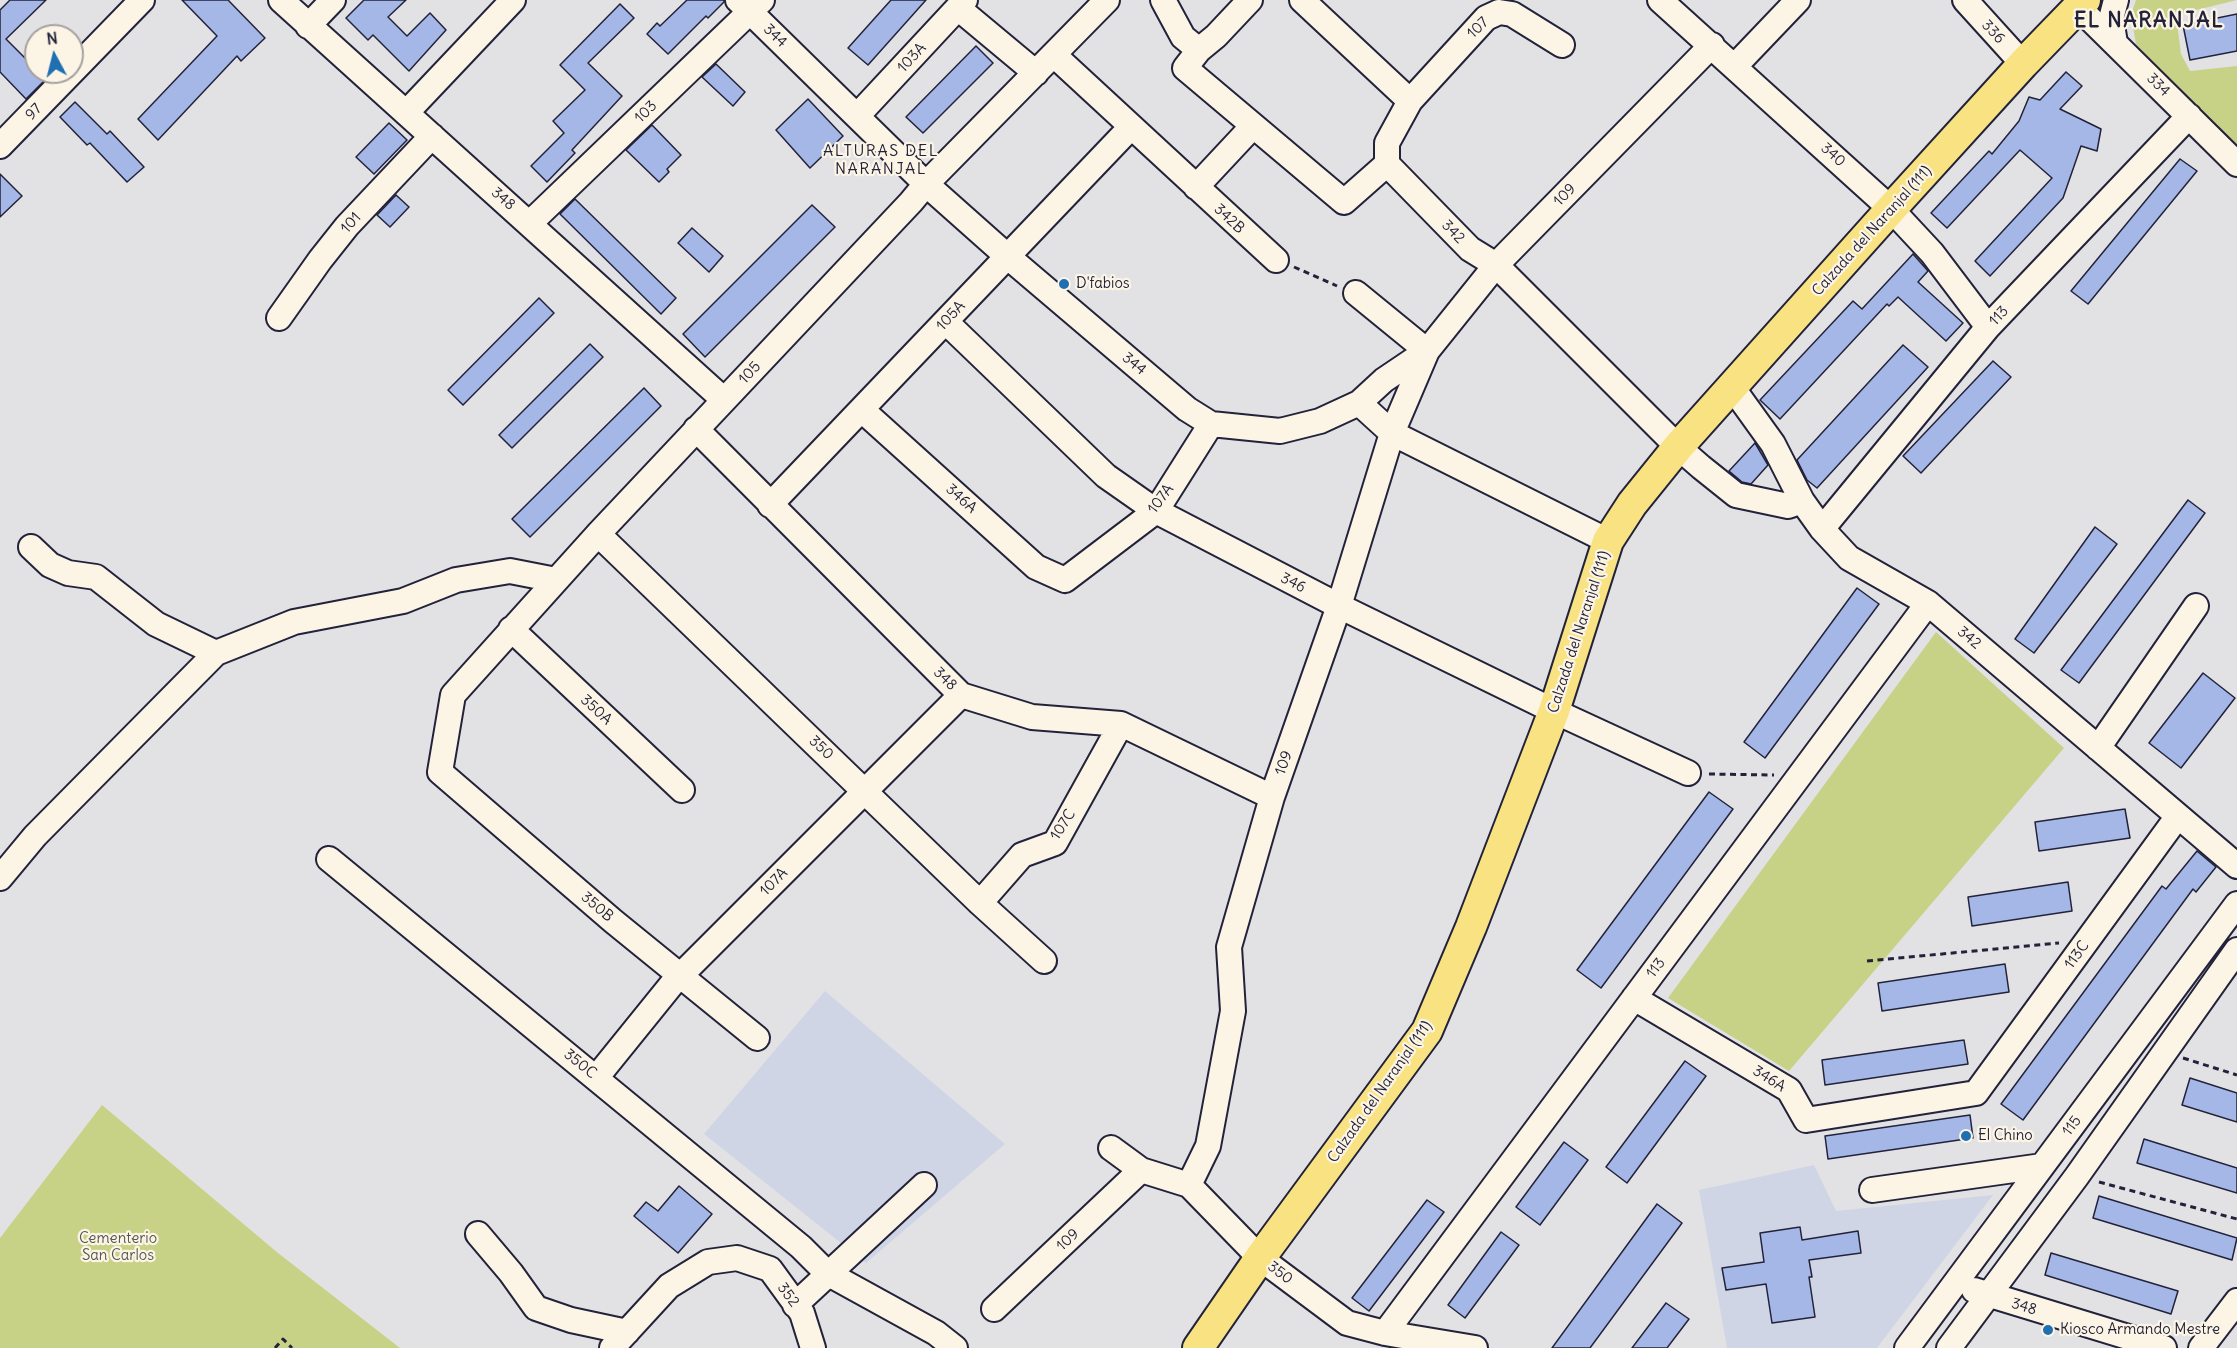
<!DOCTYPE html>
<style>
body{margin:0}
#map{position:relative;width:2237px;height:1348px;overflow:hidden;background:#e2e2e5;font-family:Delius,sans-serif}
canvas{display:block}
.north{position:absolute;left:24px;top:24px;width:60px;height:60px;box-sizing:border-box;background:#fcf5e5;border:2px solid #a5a1a1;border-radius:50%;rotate:353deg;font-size:16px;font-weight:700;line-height:24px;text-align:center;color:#22223b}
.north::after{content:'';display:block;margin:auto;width:21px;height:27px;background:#1f6fb2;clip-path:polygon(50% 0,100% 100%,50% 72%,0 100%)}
</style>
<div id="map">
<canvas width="2237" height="1348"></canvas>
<div class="north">N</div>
</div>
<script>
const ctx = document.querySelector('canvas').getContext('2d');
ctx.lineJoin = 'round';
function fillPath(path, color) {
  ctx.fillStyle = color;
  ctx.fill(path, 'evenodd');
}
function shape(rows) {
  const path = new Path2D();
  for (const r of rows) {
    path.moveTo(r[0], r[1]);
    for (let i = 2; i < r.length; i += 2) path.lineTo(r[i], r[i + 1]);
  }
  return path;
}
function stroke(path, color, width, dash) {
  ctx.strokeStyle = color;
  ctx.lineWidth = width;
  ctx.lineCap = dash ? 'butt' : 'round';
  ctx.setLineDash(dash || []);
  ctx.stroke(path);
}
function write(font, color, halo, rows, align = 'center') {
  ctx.font = font + ' Delius,sans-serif';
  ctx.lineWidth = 4.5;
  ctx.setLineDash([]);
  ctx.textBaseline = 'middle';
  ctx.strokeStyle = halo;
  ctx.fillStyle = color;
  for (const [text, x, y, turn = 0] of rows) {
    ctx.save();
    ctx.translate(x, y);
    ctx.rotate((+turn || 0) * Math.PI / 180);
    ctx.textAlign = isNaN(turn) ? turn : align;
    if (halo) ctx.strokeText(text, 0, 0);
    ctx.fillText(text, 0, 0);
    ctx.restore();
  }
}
fillPath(shape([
 [825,991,1005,1144,866,1263,704,1134],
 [1814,1165,1836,1211,1993,1195,1877,1348,1727,1348,1699,1190]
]), '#d0d5e5');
fillPath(shape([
 [2136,0,2237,0,2176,15,2181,54,2190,71,2237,66,2237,146,2167,78,2136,44,2131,15],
 [1936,632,2064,748,1789,1071,1668,998],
 [102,1105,278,1253,400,1348,0,1348,0,1238]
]), '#c7d286');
const building = shape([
 [10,0,46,0,6,39,36,69,36,72,39,72,46,79,26,99,0,72,0,10,10,0],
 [182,0,228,0,265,38,241,61,237,56,158,140,138,119,217,36,182,0],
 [364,0,406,0,388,17,407,36,430,13,446,30,409,71,373,35,368,40,346,18,364,0],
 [687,0,724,0,724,2,708,18,706,16,668,54,647,34,657,23,660,26,687,0],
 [891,0,926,0,868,65,848,48,891,0],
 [620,4,634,18,588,63,622,96,572,150,575,153,547,182,531,166,564,133,553,121,585,90,560,65,620,4],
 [2237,14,2237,51,2190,60,2183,25,2237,14],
 [976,46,993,63,923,133,906,117,976,46],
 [716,64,745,92,733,106,702,77,716,64],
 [2066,72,2082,86,2060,109,2101,129,2097,151,2081,146,2063,198,1990,276,1975,261,2052,178,2020,150,1947,228,1931,213,1989,151,1992,154,2019,121,2029,97,2040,100,2066,72],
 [808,99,843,136,810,168,776,130,808,99],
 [75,102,107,134,110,131,144,167,127,182,90,143,87,145,60,117,75,102],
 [389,123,407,140,374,174,356,157,389,123],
 [652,125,681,155,667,169,669,172,659,182,626,150,652,125],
 [2180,159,2197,171,2088,304,2071,291,2180,159],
 [0,174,22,196,0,217,0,174],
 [396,195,409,207,390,227,377,215,396,195],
 [575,199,676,298,661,314,560,214,575,199],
 [812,205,835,227,705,357,683,334,812,205],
 [692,228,723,256,709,272,678,243,692,228],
 [1913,254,1928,271,1918,282,1963,323,1946,341,1898,297,1889,306,1887,304,1780,419,1760,400,1853,301,1862,309,1913,254],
 [539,298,554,313,463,405,448,390,539,298],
 [590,344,603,357,512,448,499,435,590,344],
 [1903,345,1928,367,1817,488,1807,480,1797,460,1903,345],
 [1993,361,2011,377,1921,473,1903,456,1993,361],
 [644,388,661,406,530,537,512,519,644,388],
 [1755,443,1768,465,1751,484,1742,482,1729,471,1755,443],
 [2188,500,2205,513,2079,683,2061,670,2188,500],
 [2095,527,2117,544,2034,653,2015,639,2095,527],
 [1857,588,1879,604,1765,758,1744,742,1857,588],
 [2203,673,2235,698,2181,768,2149,743,2203,673],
 [1709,792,1733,809,1601,988,1577,970,1709,792],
 [2125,809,2130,838,2039,851,2035,822,2125,809],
 [2197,851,2216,867,2196,892,2193,889,2023,1120,2001,1104,2162,886,2166,889,2197,851],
 [2068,882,2072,911,1972,926,1968,897,2068,882],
 [2005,964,2009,992,1882,1011,1878,983,2005,964],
 [1964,1040,1968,1064,1825,1085,1822,1060,1964,1040],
 [1685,1061,1706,1076,1627,1183,1606,1167,1685,1061],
 [2190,1078,2237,1093,2237,1122,2182,1105,2190,1078],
 [1970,1115,1973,1138,1828,1159,1825,1136,1970,1115],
 [2144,1139,2237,1168,2237,1193,2137,1163,2144,1139],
 [1564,1142,1588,1160,1540,1225,1516,1207,1564,1142],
 [679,1186,712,1214,678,1253,634,1216,646,1202,658,1211,679,1186],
 [2099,1196,2237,1238,2232,1260,2093,1218,2099,1196],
 [1427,1200,1444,1212,1369,1311,1352,1298,1427,1200],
 [1657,1204,1682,1223,1590,1348,1552,1348,1657,1204],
 [1800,1227,1802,1240,1858,1231,1861,1253,1809,1260,1812,1277,1809,1277,1815,1317,1772,1323,1766,1284,1726,1290,1722,1268,1764,1262,1760,1233,1800,1227],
 [1501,1232,1519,1245,1465,1318,1448,1305,1501,1232],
 [2051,1253,2178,1291,2171,1314,2045,1275,2051,1253],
 [1666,1303,1689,1319,1667,1348,1632,1348,1666,1303]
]);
fillPath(building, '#a5b7e6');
stroke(building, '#22223b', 1.5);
const minor = shape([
 [281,0,724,400],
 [738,0,926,184,1007,256,1187,409,1211,424,1280,431,1320,421,1359,403,1392,433,1608,541],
 [1163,0,1183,37,1199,50],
 [1250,0,1216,36,1199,50,1185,68,1344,202,1387,164],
 [1302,0,1410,101],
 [1660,0,1891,209,1932,253,1988,327],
 [1965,0,2023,64],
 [2078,7,2237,164],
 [958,8,1036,73],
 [308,26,333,0],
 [2115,43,2111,19,2116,0],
 [1562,45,1512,14,1499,12,1486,18,1410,101,1387,143,1387,164,1470,249,1496,265,1678,447,1701,467,1736,495,1788,506,1802,501],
 [1054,55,1276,260],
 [1735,66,1798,0],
 [406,113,513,0],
 [858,115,965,0],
 [0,146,142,0],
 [1196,187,1253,126],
 [530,223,762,0],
 [279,318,320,260,347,226,432,136],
 [946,322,1106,476,1156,511,1339,606,1554,711,1688,773],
 [1732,387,1773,444,1802,501,1822,529,1849,558,1928,603,2237,866],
 [1359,403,1384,380,1427,351,1496,265,1712,45],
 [862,410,1036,567,1065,580,1156,511,1211,424],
 [696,429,961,695,1032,717,1121,724,1272,797],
 [770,505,1131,127],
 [1822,529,1988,327,2189,116],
 [598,534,980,903,1044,961],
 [31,547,50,565,68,573,96,577,156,624,216,653],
 [511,629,682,790],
 [2098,748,2196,606],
 [329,859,801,1247,827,1273,936,1333,955,1348],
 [0,878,35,836,216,653,294,622,403,601,456,580,510,571,556,580],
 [980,903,1022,855,1055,843,1121,724],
 [1634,998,1789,1090,1806,1120,1976,1093,2178,816],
 [757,1038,613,921,440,772,453,695,598,534,911,202,926,184,1107,0],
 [596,1078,672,984,961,695],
 [1111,1148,1141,1170,1189,1185,1260,1258,1347,1323,1385,1333,1475,1348],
 [1189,1185,1208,1146,1233,1011,1229,947,1272,797,1339,606,1392,433,1427,351,1356,293],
 [1872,1190,2042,1166],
 [478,1234,511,1273,536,1308,571,1320,627,1332],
 [1974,1290,2164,1348],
 [795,1305,924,1185],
 [994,1309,1141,1170],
 [1385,1333,1928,603],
 [612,1348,669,1286,708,1262,737,1258,770,1269,802,1313,813,1348],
 [1907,1348,2237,904],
 [1949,1348,2077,1176,2237,950],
 [2201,1348,2237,1301]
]);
const major = shape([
 [1198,1348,1260,1258,1427,1031,1471,927,1554,711,1608,541,1632,504,1678,447,1891,209,2023,64,2085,0]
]);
stroke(minor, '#22223b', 28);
stroke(major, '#22223b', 34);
stroke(shape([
 [1294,267,1337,286],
 [1709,774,1774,775],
 [1867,961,2059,943],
 [2183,1058,2237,1075],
 [2099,1182,2237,1219],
 [275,1348,283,1339,292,1348]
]), '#22223b', 3, [6, 4.5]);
stroke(minor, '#fcf5e5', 24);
stroke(major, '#f8e281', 30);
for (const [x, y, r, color] of [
 [1064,284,6,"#1f6fb2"],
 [1966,1136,6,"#1f6fb2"],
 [2048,1330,6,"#1f6fb2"]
]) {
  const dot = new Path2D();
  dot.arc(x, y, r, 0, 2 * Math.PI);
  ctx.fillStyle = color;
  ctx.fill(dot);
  stroke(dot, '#fcf5e5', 2);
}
write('15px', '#22223b', '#fcf5e5', [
 ["107",1478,28,-44],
 ["336",1993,32,47],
 ["344",775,36,44],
 ["103A",912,58,-47],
 ["334",2158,85,45],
 ["97",34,112,-46],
 ["103",646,112,-44],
 ["340",1833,155,42],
 ["109",1565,195,-46],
 ["348",503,199,41],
 ["342B",1229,219,43],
 ["101",351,223,-48],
 ["Calzada del Naranjal (111)",1872,231,-48],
 ["342",1453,232,46],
 ["105A",951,316,-47],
 ["113",1999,316,-47],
 ["344",1134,364,40],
 ["105",750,373,-47],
 ["346A",961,499,42],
 ["107A",1161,499,-53],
 ["346",1293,583,27],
 ["Calzada del Naranjal (111)",1579,632,-72],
 ["342",1969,638,40],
 ["348",945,679,45],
 ["350A",596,710,43],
 ["350",821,748,44],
 ["109",1284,763,-71],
 ["107C",1063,825,-57],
 ["107A",774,882,-45],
 ["350B",597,907,41],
 ["113C",2077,955,-54],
 ["113",1656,968,-53],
 ["350C",580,1064,39],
 ["346A",1769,1079,32],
 ["Calzada del Naranjal (111)",1380,1092,-55],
 ["115",2072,1126,-53],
 ["109",1068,1240,-43],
 ["350",1280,1273,37],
 ["352",788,1295,54],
 ["348",2024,1307,17]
]);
write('15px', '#22223b', '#fcf5e5', [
 ["D'fabios",1076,284],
 ["El Chino",1978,1136],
 ["Kiosco Armando Mestre",2060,1330]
], 'left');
write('15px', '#545752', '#fcf5e5', [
 ["Cementerio",118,1239],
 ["San Carlos",118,1256]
]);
ctx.letterSpacing = '1.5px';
write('16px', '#22223b', '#fcf5e5', [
 ["ALTURAS DEL",881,151],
 ["NARANJAL",881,169]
]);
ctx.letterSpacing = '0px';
ctx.letterSpacing = '1.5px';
write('bold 21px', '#22223b', '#fcf5e5', [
 ["EL NARANJAL",2149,21]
]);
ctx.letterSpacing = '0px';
</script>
